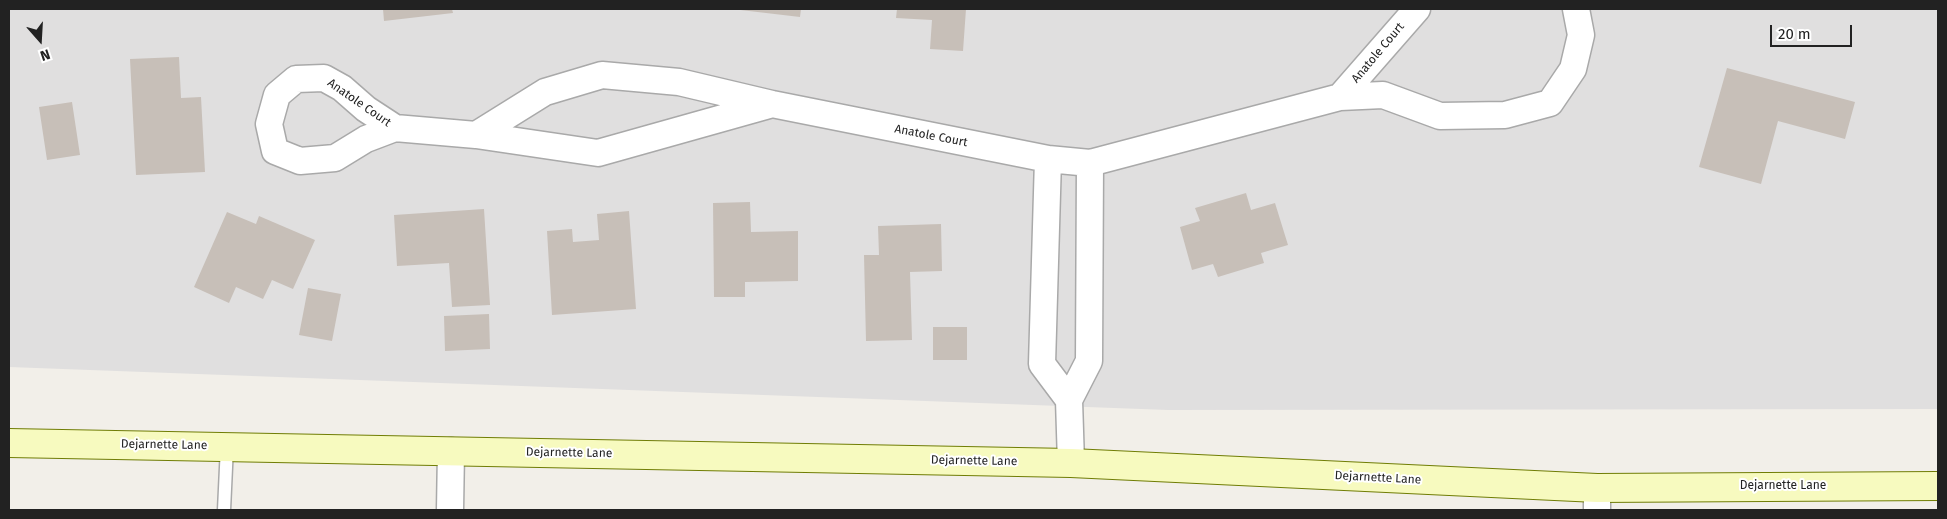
<!DOCTYPE html>
<style>
body{margin:0}
#map{position:relative;width:1947px;height:519px;overflow:hidden;background:#f2efe9;font-family:"Fira Sans",sans-serif}
canvas{display:block}
.frame{position:absolute;inset:0;border:10px solid #222;pointer-events:none}
.north{position:absolute;left:15px;top:15px;width:50px;height:50px;-webkit-text-stroke:4px #fff;paint-order:stroke;rotate:161deg;font-size:14px;font-weight:700;line-height:20px;text-align:center;color:#222}
.north::after{content:'';display:block;margin:auto;width:18px;height:22px;background:#222;clip-path:polygon(50% 0,100% 100%,50% 72%,0 100%)}
.scale{position:absolute;left:1770px;top:25px;width:82px;height:22px;box-sizing:border-box;border:2px solid #222;border-top:0;padding-left:6px;font-size:15px;line-height:18px;white-space:nowrap;color:#222;-webkit-text-stroke:4px #fff;paint-order:stroke}
</style>
<div id="map">
<canvas width="1947" height="519"></canvas>
<div class="frame"></div>
<div class="north">N</div>
<div class="scale">20 m</div>
</div>
<script>
const ctx = document.querySelector('canvas').getContext('2d');
ctx.lineJoin = 'round';
function fillPath(path, color) {
  ctx.fillStyle = color;
  ctx.fill(path, 'evenodd');
}
function shape(rows) {
  const path = new Path2D();
  for (const r of rows) {
    path.moveTo(r[0], r[1]);
    for (let i = 2; i < r.length; i += 2) path.lineTo(r[i], r[i + 1]);
  }
  return path;
}
function stroke(path, color, width, dash) {
  ctx.strokeStyle = color;
  ctx.lineWidth = width;
  ctx.lineCap = dash ? 'butt' : 'round';
  ctx.setLineDash(dash || []);
  ctx.stroke(path);
}
function write(font, color, halo, rows, align = 'center') {
  ctx.font = font + ' "Fira Sans",sans-serif';
  ctx.lineWidth = 4;
  ctx.setLineDash([]);
  ctx.textBaseline = 'middle';
  ctx.strokeStyle = halo;
  ctx.fillStyle = color;
  for (const [text, x, y, turn = 0] of rows) {
    ctx.save();
    ctx.translate(x, y);
    ctx.rotate((+turn || 0) * Math.PI / 180);
    ctx.textAlign = isNaN(turn) ? turn : align;
    if (halo) ctx.strokeText(text, 0, 0);
    ctx.fillText(text, 0, 0);
    ctx.restore();
  }
}
fillPath(shape([
 [9,9,1938,9,1938,409,1168,410,9,367]
]), '#e0dfdf');
fillPath(shape([
 [383,9,452,9,453,13,384,21],
 [732,9,801,9,800,17],
 [897,9,966,9,963,51,930,49,932,20,896,18],
 [179,57,181,98,201,97,205,172,136,175,130,59],
 [1727,68,1855,102,1845,139,1778,121,1761,184,1699,167],
 [72,102,80,155,47,160,39,107],
 [1246,193,1251,210,1275,203,1288,245,1261,253,1264,263,1218,277,1213,264,1192,270,1180,227,1200,221,1195,208],
 [750,202,751,232,798,231,798,281,745,282,745,297,714,297,713,203],
 [484,209,490,305,452,307,449,263,397,266,394,215],
 [629,211,636,309,552,315,547,231,572,229,573,242,599,240,597,214],
 [227,212,256,224,259,216,315,240,293,289,272,280,263,299,236,287,229,303,194,287],
 [941,224,942,271,910,272,912,340,866,341,864,255,879,255,878,226],
 [308,288,341,294,332,341,299,335],
 [489,314,490,349,445,351,444,316],
 [933,327,967,327,967,360,933,360]
]), '#c7bfb8');
const service = shape([
 [224,510,227,446]
]);
const minor = shape([
 [1340,97,1417,9],
 [395,128,366,109,342,88,324,78,296,79,277,95,269,124,275,151,300,161,335,158,366,139,395,128,476,135,598,153,769,105],
 [476,135,545,92,602,75,679,82,772,104,1048,159,1090,163,1340,97,1383,95,1440,116,1505,115,1550,103,1573,69,1581,35,1576,9],
 [1048,159,1042,364,1069,400],
 [1071,463,1069,400,1089,361,1090,163],
 [1597,488,1597,510],
 [450,510,451,451]
]);
const secondary = shape([
 [9,443,1071,463,1597,488,1938,486]
]);
stroke(service, '#a9a9a9', 15);
stroke(minor, '#a9a9a9', 29);
stroke(secondary, '#707d05', 30);
stroke(service, '#fff', 12);
stroke(minor, '#fff', 26);
stroke(secondary, '#f7fabf', 28);
write('12px', '#222', '#fff', [
 ["Anatole Court",1378,53,-50],
 ["Anatole Court",359,103,35],
 ["Anatole Court",931,136,11],
 ["Dejarnette Lane",164,445,1],
 ["Dejarnette Lane",569,453,1],
 ["Dejarnette Lane",974,461,1],
 ["Dejarnette Lane",1378,478,3],
 ["Dejarnette Lane",1783,486]
]);
</script>
